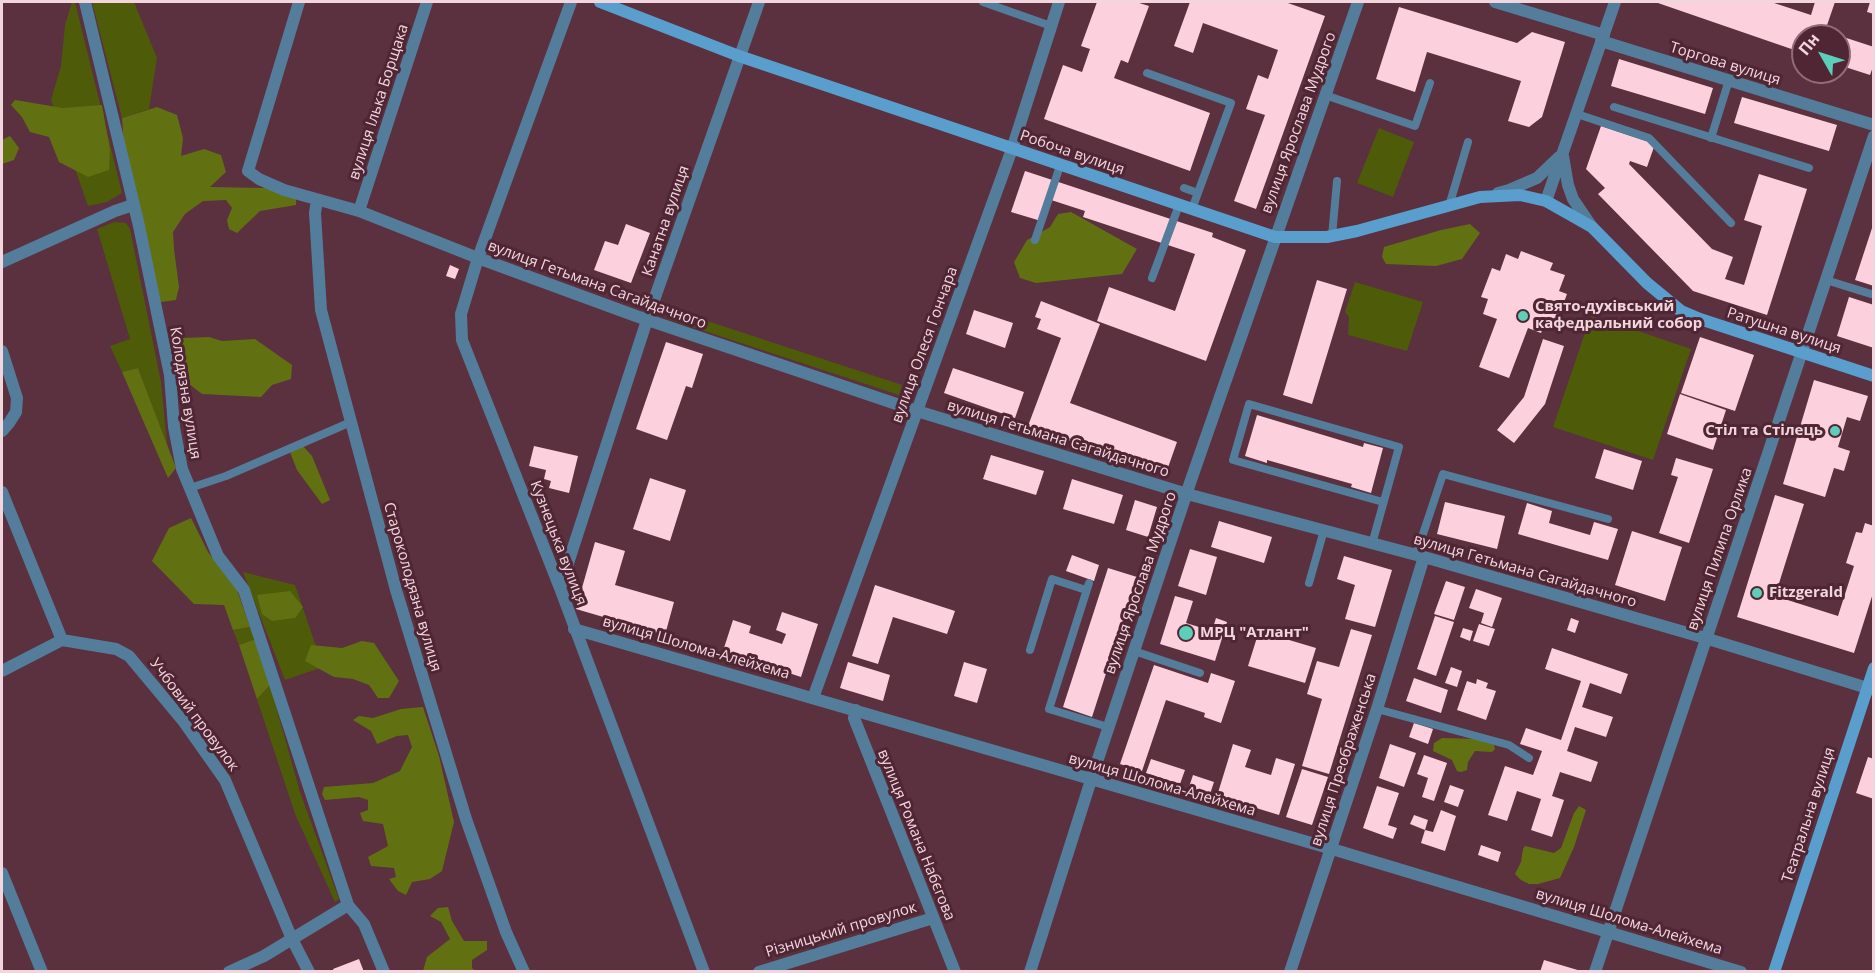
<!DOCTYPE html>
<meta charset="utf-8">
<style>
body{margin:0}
#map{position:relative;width:1875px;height:973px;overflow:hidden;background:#5b303f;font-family:"Open Sans",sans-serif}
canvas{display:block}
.frame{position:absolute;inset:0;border:3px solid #f2d6de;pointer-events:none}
.north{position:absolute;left:1791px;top:24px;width:60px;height:60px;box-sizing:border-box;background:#502634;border:2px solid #916c78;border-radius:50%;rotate:309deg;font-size:16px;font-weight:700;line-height:24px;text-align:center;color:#f2d6de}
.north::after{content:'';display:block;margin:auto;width:21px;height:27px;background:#5dceb9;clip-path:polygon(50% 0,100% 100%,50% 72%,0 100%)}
</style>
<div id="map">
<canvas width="1875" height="973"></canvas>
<div class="frame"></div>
<div class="north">Пн</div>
</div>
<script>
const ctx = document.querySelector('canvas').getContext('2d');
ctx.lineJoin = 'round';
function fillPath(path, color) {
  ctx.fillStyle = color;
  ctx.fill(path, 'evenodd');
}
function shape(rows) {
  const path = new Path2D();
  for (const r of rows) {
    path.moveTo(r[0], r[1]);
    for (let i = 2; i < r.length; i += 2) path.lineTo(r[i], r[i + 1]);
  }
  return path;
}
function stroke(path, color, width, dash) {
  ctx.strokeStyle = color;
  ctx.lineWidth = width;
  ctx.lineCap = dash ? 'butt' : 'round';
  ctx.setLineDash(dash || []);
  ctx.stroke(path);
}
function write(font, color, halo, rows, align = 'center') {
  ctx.font = font + ' "Open Sans",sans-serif';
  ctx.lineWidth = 6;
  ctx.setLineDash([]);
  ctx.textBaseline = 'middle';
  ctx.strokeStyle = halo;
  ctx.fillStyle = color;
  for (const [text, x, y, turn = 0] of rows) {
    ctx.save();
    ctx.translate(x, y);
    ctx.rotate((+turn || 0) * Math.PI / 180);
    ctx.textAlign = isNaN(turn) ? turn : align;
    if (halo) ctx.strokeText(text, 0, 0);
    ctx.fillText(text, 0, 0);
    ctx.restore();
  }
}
fillPath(shape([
 [72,2,75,2,122,193,107,202,88,206,51,100,61,66,65,25],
 [92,2,134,2,157,58,149,109,122,118],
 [1379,128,1414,142,1393,197,1357,183],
 [114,222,126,223,130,229,161,382,167,444,138,368,122,372,110,346,130,339,97,229],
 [1355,282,1423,302,1407,351,1348,335,1349,317,1345,312],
 [671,309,902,385,899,395,668,319],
 [1591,315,1691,349,1653,460,1553,427],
 [243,572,295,585,323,667,285,680],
 [250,627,256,639,239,645,233,630],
 [270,685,300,792,339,899,335,902,295,814,257,699]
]), '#4e5b08');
fillPath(shape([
 [15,100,63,108,102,105,110,150,109,170,88,177,59,162,49,137,30,132,22,117,11,105],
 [157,107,177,115,183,138,181,156,204,149,221,155,226,172,210,187,266,188,296,198,296,205,260,211,237,233,229,229,227,220,232,208,226,200,203,201,185,214,173,232,174,249,179,287,176,300,161,302,156,291,125,161,122,118],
 [10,136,19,148,14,160,2,164,2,140],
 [1071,212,1137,249,1122,274,1036,283,1020,278,1014,262,1027,240,1050,227,1058,214],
 [1470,224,1480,233,1462,259,1436,266,1386,264,1382,257,1384,247,1441,230],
 [209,337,222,341,255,339,292,365,291,379,272,385,261,397,202,394,180,377,176,351,182,338],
 [138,368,176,468,168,478,122,372],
 [303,446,312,456,330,500,322,504,297,470,290,452],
 [191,518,208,552,237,590,250,627,233,630,224,605,194,604,152,561,169,528],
 [290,591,303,607,295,618,272,621,262,614,257,595],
 [256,639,270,685,257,699,239,645],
 [362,641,374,643,399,681,389,698,378,698,369,685,353,679,334,677,305,661,311,645,342,648],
 [423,707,439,756,454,822,442,871,430,879,412,882,406,895,398,891,389,879,396,877,394,868,371,866,368,857,388,846,383,824,363,821,360,813,368,810,368,800,359,797,325,800,322,794,324,787,373,783,400,771,412,747,408,735,397,736,377,744,371,731,353,720,359,716,373,718,401,709],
 [1442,738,1478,739,1494,745,1495,749,1492,752,1475,751,1468,762,1467,770,1461,772,1457,771,1452,760,1433,751,1434,743],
 [1579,806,1586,810,1574,847,1560,878,1538,884,1529,884,1521,880,1515,874,1521,862,1523,849,1525,846,1554,853,1561,848,1574,813],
 [448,907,452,921,464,941,487,941,487,950,472,960,472,968,475,971,423,971,427,957,450,939,441,922,430,916,438,908]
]), '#617111');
fillPath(shape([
 [1097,2,1136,2,1149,6,1128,63,1121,60,1114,78,1210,113,1190,171,1044,119,1063,65,1082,72,1090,49,1081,46],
 [1190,2,1285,2,1325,16,1256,209,1234,201,1265,115,1246,109,1258,75,1268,79,1278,50,1203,23,1193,53,1174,46],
 [1655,2,1771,2,1811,15,1815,2,1835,2,1825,31,1874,47,1874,64,1870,75,1839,65,1839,36,1803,36,1803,53],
 [1870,2,1874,2,1874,14,1867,12],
 [1399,7,1517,43,1532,32,1565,42,1542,117,1529,127,1508,121,1521,81,1427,52,1415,92,1376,79],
 [1619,59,1713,88,1705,114,1611,86],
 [1742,97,1837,125,1829,151,1734,123],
 [1601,126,1655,144,1647,167,1630,161,1629,164,1712,249,1733,257,1725,279,1744,285,1762,226,1744,220,1759,174,1807,189,1767,315,1693,291,1598,194,1605,188,1586,169],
 [1025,171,1213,233,1212,237,1246,250,1206,361,1097,321,1109,287,1175,311,1195,254,1083,217,1085,211,1048,199,1041,221,1011,212],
 [626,224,650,233,631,283,594,270,605,241,618,245],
 [1873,225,1874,225,1874,286,1855,280],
 [1521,251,1553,263,1550,270,1565,275,1559,291,1567,294,1557,321,1547,317,1541,333,1528,328,1509,378,1479,367,1497,319,1483,314,1488,299,1481,297,1492,268,1500,271,1506,254,1518,259],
 [450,265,459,269,455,279,446,276],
 [1317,280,1347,289,1312,404,1283,395],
 [1849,297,1874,305,1874,348,1837,336],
 [1041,301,1100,324,1070,403,1177,442,1165,476,1028,426,1061,338,1037,329,1041,319,1035,317],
 [974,310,1013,323,1005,348,966,334],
 [1700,337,1754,355,1735,411,1681,393],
 [1543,339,1564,346,1545,404,1514,443,1497,430,1524,397],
 [666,342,703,354,692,388,686,386,667,440,636,429],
 [953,368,1024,392,1015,418,944,393],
 [1814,380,1868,396,1860,421,1847,417,1838,447,1850,451,1844,471,1834,468,1825,497,1783,484],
 [1680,394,1726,410,1713,450,1667,434],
 [1257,415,1363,447,1364,443,1383,448,1371,493,1351,487,1352,484,1267,460,1267,463,1245,456],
 [534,446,578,456,569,493,549,488,551,481,544,479,546,470,529,466],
 [1604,449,1642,461,1633,490,1595,478],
 [991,455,1044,471,1036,495,983,479],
 [1676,458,1713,469,1689,543,1659,533,1678,477,1671,475],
 [650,478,686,490,670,541,633,529],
 [1072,479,1123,495,1114,524,1063,509],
 [1775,495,1804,504,1775,596,1838,616,1854,566,1846,563,1856,532,1862,533,1865,523,1874,526,1874,590,1854,653,1737,617],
 [1135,500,1157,507,1148,537,1126,530],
 [1445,502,1505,516,1497,549,1437,534],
 [1527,503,1552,511,1549,523,1590,535,1594,522,1618,529,1608,560,1518,534],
 [1219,521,1272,537,1264,563,1211,547],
 [1632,531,1682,547,1665,601,1615,585],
 [595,542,625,551,615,585,674,602,665,635,576,609],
 [1190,549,1217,557,1206,595,1178,586],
 [1072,555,1099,565,1094,581,1066,571],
 [1344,556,1392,570,1375,627,1345,619,1355,585,1337,579],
 [1108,568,1137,577,1092,717,1063,707],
 [1446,581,1465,587,1454,620,1434,614],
 [875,585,955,611,947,634,893,617,878,664,852,656],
 [1476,589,1502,598,1492,627,1481,623,1484,613,1469,608],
 [1175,596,1193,601,1186,623,1212,631,1216,618,1227,622,1215,661,1160,644],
 [782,612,818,624,801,677,723,651,733,620,751,626,749,633,782,644,786,634,776,630],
 [1435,616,1454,622,1436,676,1417,669],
 [1571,618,1579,621,1575,633,1567,630],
 [1479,624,1495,629,1489,646,1473,641],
 [1463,628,1473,631,1470,641,1460,637],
 [1351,629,1372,635,1329,774,1302,766,1322,699,1307,694,1317,661,1339,667],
 [1259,631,1316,648,1305,683,1248,666],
 [1552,648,1628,674,1621,694,1590,683,1582,707,1613,717,1606,737,1575,727,1567,751,1598,762,1591,782,1560,772,1552,796,1564,800,1552,837,1531,830,1541,799,1517,791,1507,821,1488,815,1505,766,1533,775,1542,751,1520,744,1526,728,1561,740,1581,681,1545,669],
 [848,662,890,675,883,701,840,688],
 [964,662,987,669,977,703,954,696],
 [1154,665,1208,683,1211,673,1235,681,1221,723,1204,717,1205,713,1166,700,1142,771,1120,764],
 [1451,667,1462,671,1457,687,1445,683],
 [1414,678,1448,690,1441,713,1406,701],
 [1477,679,1488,683,1486,688,1496,691,1486,720,1457,710,1467,681,1476,684],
 [1414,723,1433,729,1428,744,1409,737],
 [1233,744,1251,750,1245,767,1271,775,1276,758,1295,764,1279,815,1217,796],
 [1390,744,1416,753,1404,787,1379,778],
 [1424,755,1447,763,1434,801,1422,797,1428,778,1417,774],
 [1868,757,1874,759,1874,799,1856,793],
 [1151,759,1185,770,1180,784,1146,773],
 [1302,769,1328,777,1312,825,1286,817],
 [1193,775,1214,782,1210,794,1189,787],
 [1450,785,1464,790,1458,807,1444,802],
 [1377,786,1399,793,1388,825,1397,828,1393,839,1363,828],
 [1441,810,1456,816,1445,851,1421,843,1425,830,1433,832],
 [1414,815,1428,820,1425,830,1410,824],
 [1481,845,1501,852,1498,862,1478,855],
 [359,959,364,972,334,972,333,969],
 [1544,960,1581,971,1581,972,1540,972]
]), '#fdd0dd');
stroke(shape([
 [983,2,1051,26],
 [1147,73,1231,103,1192,209],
 [1325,95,1415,126,1430,83],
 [1614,107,1809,168],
 [1577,114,1649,138,1731,223],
 [1711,138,1729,80],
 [1184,188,1198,193],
 [1449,206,1468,142],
 [1332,236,1337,181],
 [1035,240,1060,166],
 [1152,278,1179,205],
 [1826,280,1874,295],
 [190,488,226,476,351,422],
 [1372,544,1399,447,1249,404,1233,460,1383,502],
 [1416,555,1443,474,1608,519],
 [1089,583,1049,709,1108,727],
 [1309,583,1324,530],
 [1030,650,1052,579,1086,590],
 [1134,651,1200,673],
 [1377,709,1509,745,1529,758]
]), '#537d9a', 8);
stroke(shape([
 [85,2,139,226,170,375,174,427,182,469,218,556,244,590,348,905,364,924,384,972],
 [299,2,248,171,259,179,284,190,359,211,478,258,636,316,917,411,1187,494,1424,557,1705,638,1874,690],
 [571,2,478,258,461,314,462,340,560,588,704,972],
 [1495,2,1604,35],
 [1601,41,1874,125],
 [1563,156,1568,185,1573,199,1592,227],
 [1498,193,1509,190,1537,178,1559,157],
 [317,200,315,213,321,310,396,590,466,819,506,932,524,972],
 [1546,201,1615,2],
 [359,211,427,2],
 [2,262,115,211,133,205],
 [2,351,17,398,16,412,9,423,2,431],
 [2,492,62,640],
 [560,588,647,320,759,2],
 [574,629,1332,849,1741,972],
 [62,640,116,649,129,656,184,722,225,780,292,939,309,972],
 [2,671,62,640],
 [813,698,1012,149,1059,2],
 [856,710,854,718,955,972],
 [2,873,42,972],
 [229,972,264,956,348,905],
 [759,972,933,918],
 [1030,972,1091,780,1191,480,1358,2],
 [1290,972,1377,709,1424,557],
 [1595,972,1874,136]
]), '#537d9a', 12);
stroke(shape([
 [600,2,739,56,1275,237,1327,237,1357,231,1480,197,1520,195,1546,201,1592,227,1647,283,1681,311,1700,319,1874,376],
 [1774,972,1874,668]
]), '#599ecc', 12);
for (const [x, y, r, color] of [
 [1523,316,6,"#5dceb9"],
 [1835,431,6,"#5dceb9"],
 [1757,593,6,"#5dceb9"],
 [1186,633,8,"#5dceb9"]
]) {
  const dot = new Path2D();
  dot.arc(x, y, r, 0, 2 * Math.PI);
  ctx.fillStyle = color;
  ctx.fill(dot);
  stroke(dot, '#502634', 2);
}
write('15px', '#f2d6de', '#502634', [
 ["Торгова вулиця",1725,64,17],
 ["вулиця Ілька Борщака",379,102,-72],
 ["вулиця Ярослава Мудрого",1299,123,-70],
 ["Робоча вулиця",1072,153,19],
 ["Канатна вулиця",666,221,-71],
 ["вулиця Гетьмана Сагайдачного",597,285,20],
 ["Ратушна вулиця",1784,331,18],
 ["вулиця Олеся Гончара",925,345,-70],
 ["Колодязна вулиця",185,393,81],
 ["вулиця Гетьмана Сагайдачного",1058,439,17],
 ["Кузнецька вулиця",558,543,69],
 ["вулиця Пилипа Орлика",1720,549,-71],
 ["вулиця Гетьмана Сагайдачного",1525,571,16],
 ["вулиця Ярослава Мудрого",1141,583,-71],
 ["Староколодязна вулиця",412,587,74],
 ["вулиця Шолома-Алейхема",696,648,16],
 ["Учбовий провулок",194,715,53],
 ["вулиця Преображенська",1344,760,-72],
 ["вулиця Шолома-Алейхема",1162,785,16],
 ["Театральна вулиця",1809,815,-72],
 ["вулиця Романа Набєгова",916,835,68],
 ["вулиця Шолома-Алейхема",1629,922,17],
 ["Різницький провулок",841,930,-17]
]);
write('bold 15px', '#f2d6de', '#502634', [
 ["Свято-духівський",1535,307],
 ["кафедральний собор",1535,324],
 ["Стіл та Стілець",1823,431,"right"],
 ["Fitzgerald",1769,593],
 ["МРЦ \"Атлант\"",1200,633]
], 'left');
</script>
